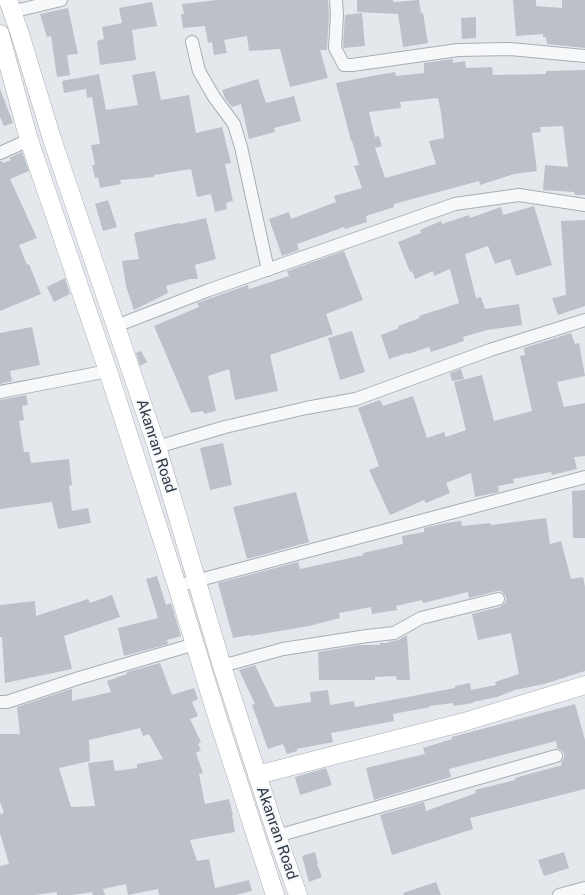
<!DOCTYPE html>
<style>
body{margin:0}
canvas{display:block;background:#e4e7eb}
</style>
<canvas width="585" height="895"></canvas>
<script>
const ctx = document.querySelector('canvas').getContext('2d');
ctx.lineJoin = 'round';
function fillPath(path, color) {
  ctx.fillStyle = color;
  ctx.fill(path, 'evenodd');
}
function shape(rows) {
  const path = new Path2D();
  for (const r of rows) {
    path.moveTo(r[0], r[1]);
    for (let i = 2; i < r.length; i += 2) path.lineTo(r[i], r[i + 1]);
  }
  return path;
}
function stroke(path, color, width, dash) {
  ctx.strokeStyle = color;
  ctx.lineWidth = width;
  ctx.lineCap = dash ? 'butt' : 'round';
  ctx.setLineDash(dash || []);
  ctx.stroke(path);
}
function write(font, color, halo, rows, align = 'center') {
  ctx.font = font + ' "Public Sans",sans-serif';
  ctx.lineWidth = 4;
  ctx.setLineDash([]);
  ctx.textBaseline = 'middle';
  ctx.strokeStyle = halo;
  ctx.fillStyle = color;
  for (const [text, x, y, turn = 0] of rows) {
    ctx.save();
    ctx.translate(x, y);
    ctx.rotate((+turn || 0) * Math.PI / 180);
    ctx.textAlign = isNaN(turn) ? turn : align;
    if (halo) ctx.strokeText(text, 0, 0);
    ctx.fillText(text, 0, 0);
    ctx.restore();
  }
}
fillPath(shape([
 [217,0,328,0,329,15,327,50,320,50,328,78,290,87,280,49,249,51,247,36,224,40,227,53,214,55,212,42,208,43,205,26,183,28,181,14,184,14,182,4],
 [357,0,393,0,393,2,419,0,421,13,423,13,428,43,403,47,398,14,357,12],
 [513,0,536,0,536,6,562,8,562,0,585,0,585,48,547,44,546,37,543,37,543,34,516,36],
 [152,2,157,26,132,30,136,60,100,65,97,41,104,39,102,27,122,23,119,8],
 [68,8,78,54,67,55,70,75,57,77,51,36,47,37,40,14],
 [362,13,365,46,344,48,343,46,345,15],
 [476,17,476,38,462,39,461,18],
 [453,59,453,63,465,61,466,68,492,67,493,75,546,74,546,71,585,70,585,195,575,195,574,192,543,190,545,165,568,167,563,126,540,127,541,132,532,133,537,171,514,174,480,185,479,181,394,204,394,207,366,216,367,222,345,229,344,227,297,244,299,250,282,256,269,219,289,212,291,219,336,202,334,196,362,188,354,166,359,165,352,141,351,141,336,83,372,76,395,72,396,76,424,73,424,63],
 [438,98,441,112,444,138,429,141,436,164,385,178,375,148,382,146,379,136,375,137,369,112,401,108,400,102],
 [155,71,161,100,189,95,196,133,222,127,231,163,225,164,233,201,226,203,227,209,215,212,211,194,197,197,191,169,154,175,154,177,120,180,121,184,100,188,98,177,95,178,92,165,95,165,91,145,100,144,92,97,87,98,86,89,64,93,62,81,99,74,106,110,138,105,132,75],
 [258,79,266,103,294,96,301,121,274,128,275,132,249,139,241,104,232,107,225,98,222,90],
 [0,89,13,123,4,126,0,117],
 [22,152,29,171,10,179,37,238,19,245,27,265,29,264,41,294,0,311,0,161,2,161,3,163,11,160,9,158],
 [108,200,117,227,103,231,95,204],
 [534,206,552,265,516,276,510,259,495,264,488,246,465,254,476,298,481,297,485,309,519,304,522,325,487,330,463,337,464,341,431,352,429,347,408,354,407,353,389,359,381,335,399,328,398,326,420,318,419,316,459,303,450,269,434,276,433,271,415,279,412,271,410,272,398,242,421,233,420,230,441,221,442,224,469,215,470,218,501,207,503,215],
 [206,218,216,259,195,265,198,279,190,279,166,286,168,293,134,310,126,286,122,261,139,259,134,233,179,223,180,224],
 [585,220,585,306,558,315,552,298,566,295,561,221],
 [344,251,363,300,326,314,333,334,270,355,278,391,235,400,229,369,208,376,216,411,204,414,203,411,191,413,154,326,199,307,197,303,248,285,249,289,289,276,287,271],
 [65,278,70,294,54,302,47,287],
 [32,327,40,365,10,371,12,381,0,384,0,333],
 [352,331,365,372,340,380,328,338],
 [571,333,575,344,579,343,585,376,557,382,564,407,585,403,585,456,574,457,577,469,552,475,551,472,513,479,514,483,498,486,499,492,475,497,471,473,446,483,450,493,426,503,424,500,390,515,369,470,379,466,358,408,380,400,383,406,413,396,427,438,444,432,446,437,466,430,454,382,482,375,494,421,532,411,520,356,525,355,524,348],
 [141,351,147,362,140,366,136,353],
 [461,369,464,379,452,381,450,373],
 [26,395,28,405,22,406,24,420,19,421,24,452,29,452,31,463,69,459,72,485,69,486,72,511,88,508,91,523,58,529,52,502,0,509,0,400],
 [223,443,232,485,210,490,200,448],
 [585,490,585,538,573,538,572,491],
 [296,492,309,542,247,559,233,507],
 [546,518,550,544,561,541,571,579,583,577,585,587,585,671,544,684,515,690,497,697,473,702,473,703,454,706,453,703,429,706,430,707,393,714,394,721,331,733,333,742,297,749,297,751,287,754,283,744,268,749,252,705,255,704,239,670,255,665,275,707,311,702,310,692,328,690,330,705,354,701,355,707,455,688,455,686,470,683,471,690,496,685,495,682,519,674,511,633,478,640,472,614,500,607,506,602,506,597,501,591,497,591,469,598,468,592,423,603,422,600,396,606,397,610,372,614,371,607,339,613,340,618,309,626,250,636,249,635,233,638,218,583,298,562,300,569,364,555,363,553,403,544,402,536,424,532,424,528,446,523,461,521,462,526,490,523,491,525],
 [157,576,166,605,171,603,181,636,167,640,168,644,124,656,118,628,158,618,146,579],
 [112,595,120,617,64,636,72,669,5,683,2,637,0,637,0,605,35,601,36,616,88,599,90,603],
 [407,635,410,680,397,680,396,676,375,677,375,680,319,680,318,652,360,645,380,645,380,643,388,643,388,642,398,640],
 [160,663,172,695,194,688,198,699,192,702,198,716,190,719,201,742,198,744,201,750,196,753,203,773,199,774,205,804,229,799,233,815,232,815,235,832,190,840,197,861,209,859,215,888,249,880,252,891,235,895,159,895,158,889,128,895,126,884,103,889,105,895,93,895,92,892,72,895,57,895,57,892,35,895,0,895,0,866,9,864,0,833,0,814,4,813,0,802,0,734,20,734,17,707,71,689,72,689,72,701,111,692,107,681,127,674,127,672],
 [140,728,143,736,149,734,163,759,137,764,137,768,115,771,113,760,88,763,95,806,71,807,59,768,90,761,89,740],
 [575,704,585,740,585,789,470,818,473,829,392,855,380,815,424,802,426,811,476,793,475,790,515,780,515,778,562,765,561,762,564,758,564,753,561,750,557,748,556,741,449,769,451,777,374,800,366,768,425,754,423,748,452,739,452,737],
 [326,768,332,785,300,795,295,777],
 [315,852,318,864,317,864,322,877,309,882,302,856],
 [564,852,569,868,544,876,538,860],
 [436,882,441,895,404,895,403,893]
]), '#bcc0c8');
const street = shape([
 [336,0,337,15,335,48,344,65,352,65,458,50,510,49,585,56],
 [11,12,61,0],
 [192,42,199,71,214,97,234,124,241,147,268,270],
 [0,153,29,140],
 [116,326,209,290,455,204,519,195,585,205],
 [0,392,108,371],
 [157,447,225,427,306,408,356,399,490,350,585,320],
 [177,586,585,477],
 [222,666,283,649,367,636,394,633,421,618,498,599],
 [0,702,7,702,79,678,195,644],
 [277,836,556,756],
 [559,895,585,888]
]);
const secondary = shape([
 [8,0,20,34,52,139,157,447,222,666,277,836,298,895],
 [0,34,29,140,108,371,177,586,216,713,275,895],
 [257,775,464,722,585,685]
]);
stroke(street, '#a9aeb5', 14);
stroke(secondary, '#a9aeb5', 19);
stroke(street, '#f7f8fa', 12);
stroke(secondary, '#fff', 18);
write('15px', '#2c3543', '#f4f6f8', [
 ["Akanran Road",156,446,72],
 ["Akanran Road",277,833,71]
]);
</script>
